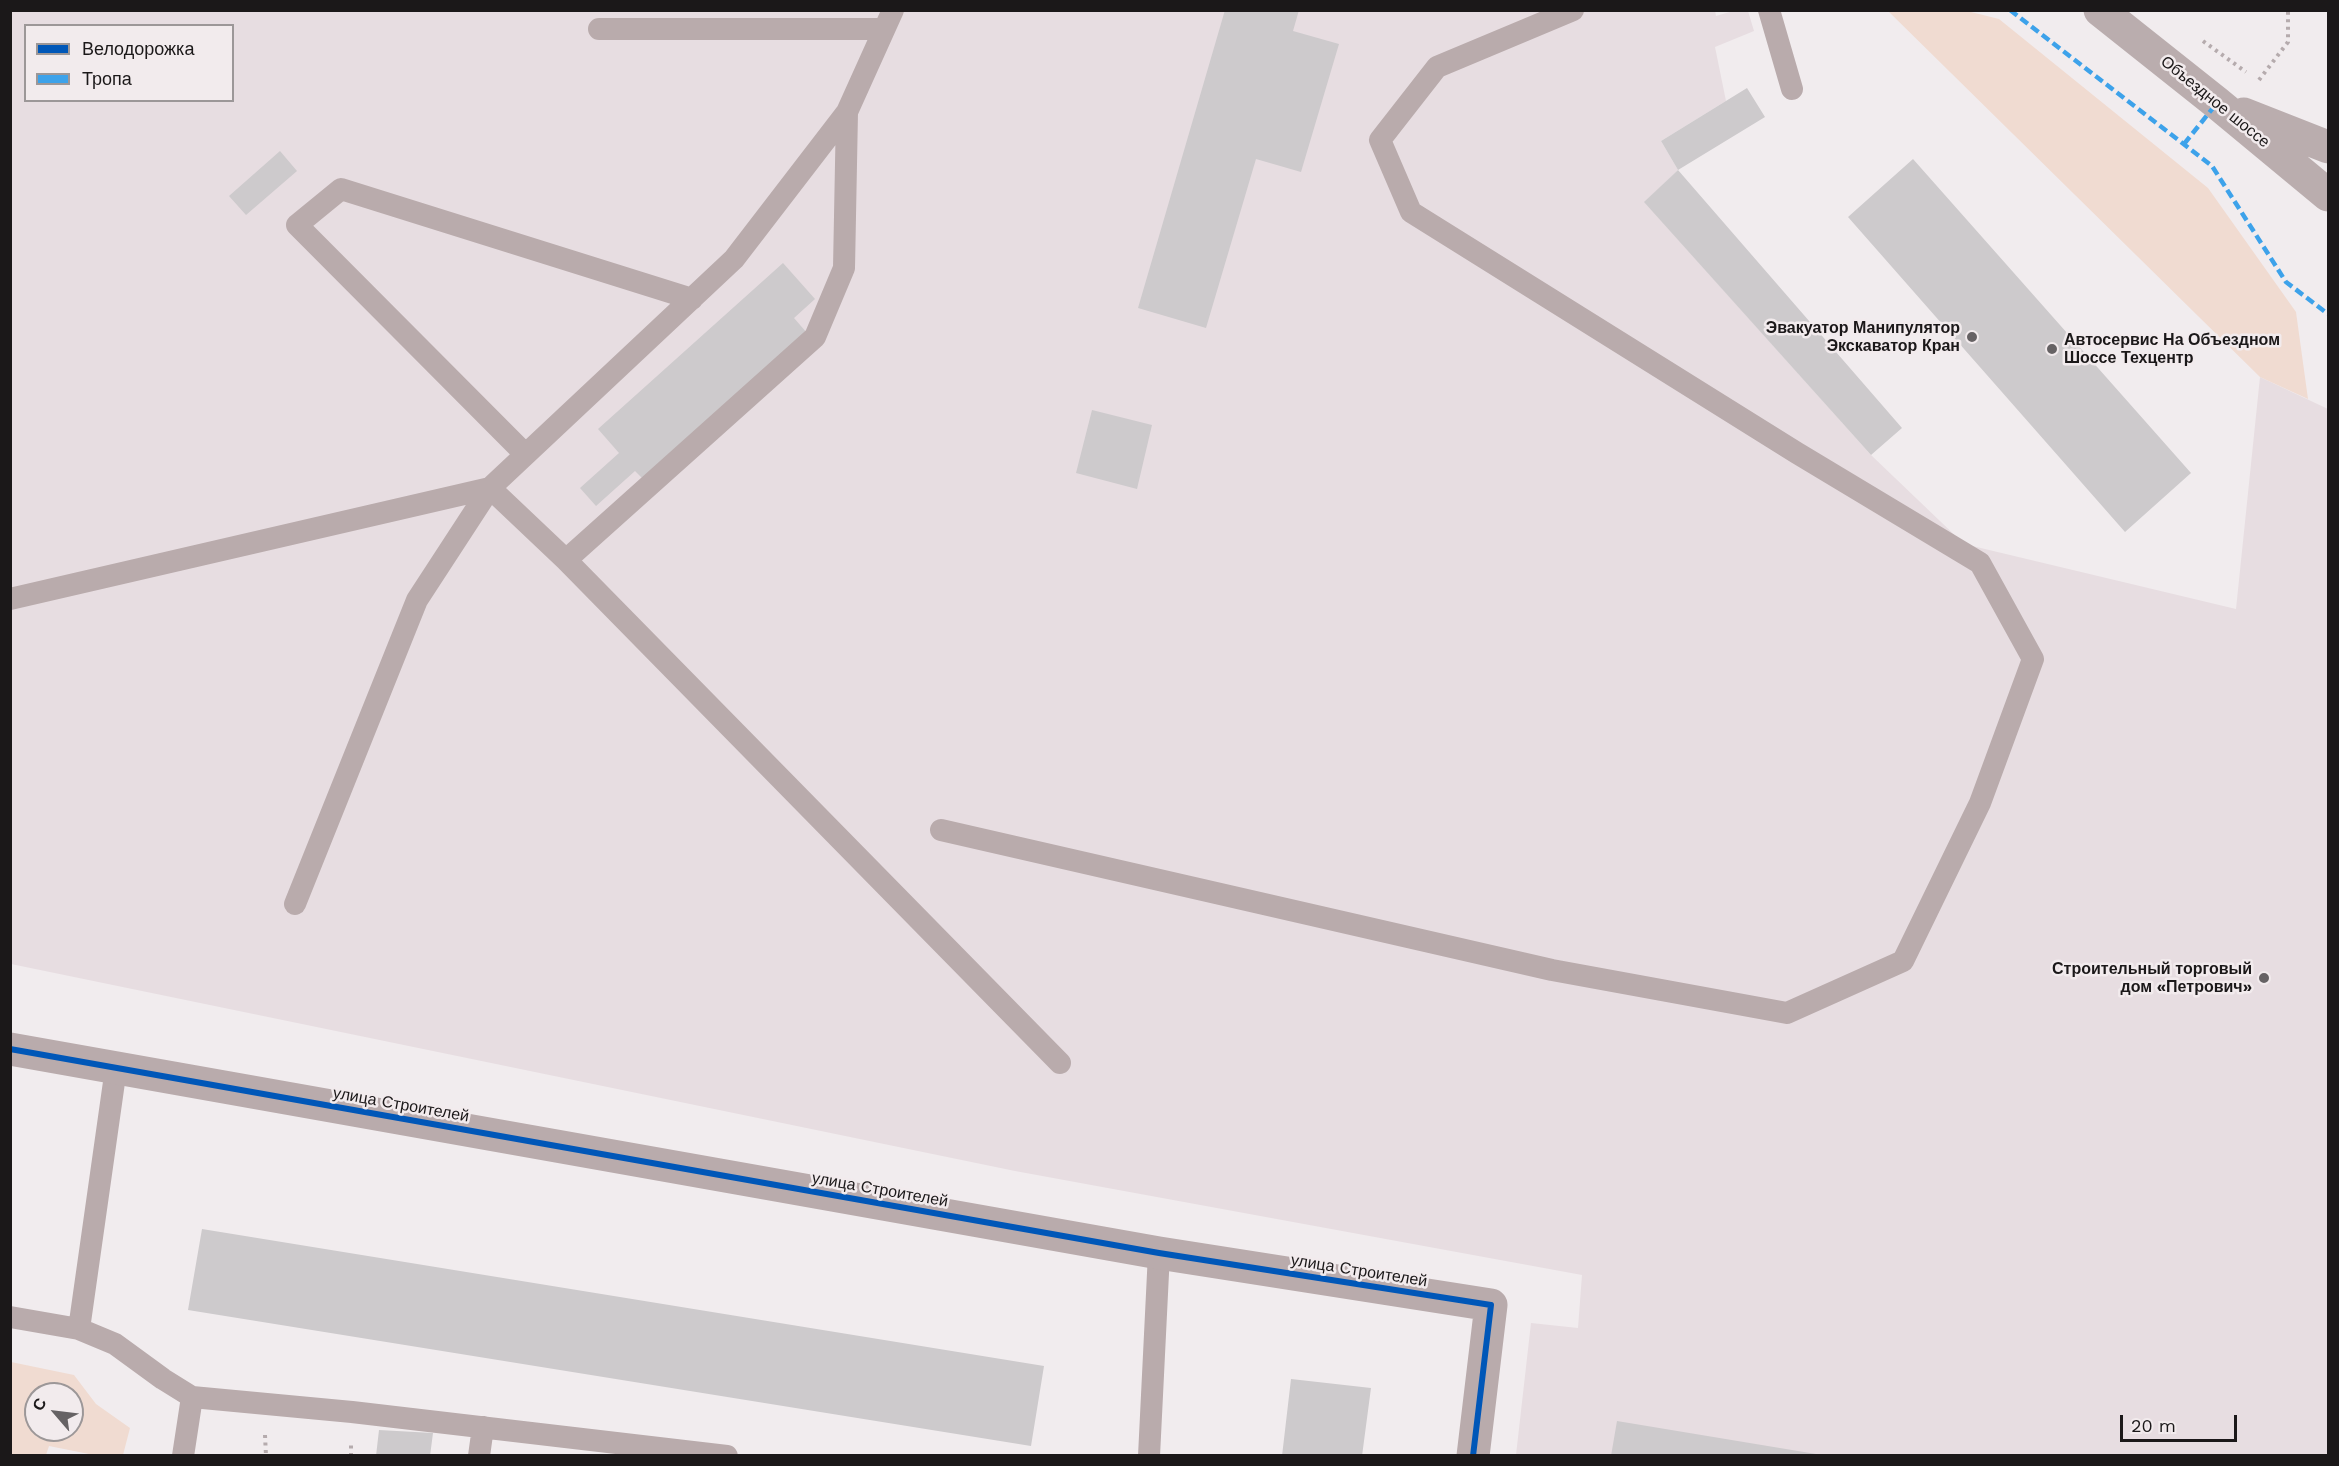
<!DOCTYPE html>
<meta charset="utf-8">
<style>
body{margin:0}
#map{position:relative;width:2339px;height:1466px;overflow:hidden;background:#f1ecee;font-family:"Work Sans",sans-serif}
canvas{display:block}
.frame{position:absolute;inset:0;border:12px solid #1b1819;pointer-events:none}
.legend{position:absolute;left:24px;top:24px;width:210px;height:78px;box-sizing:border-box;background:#f2ebed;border:2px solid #9c9798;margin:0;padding:8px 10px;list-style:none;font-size:18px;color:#1b1819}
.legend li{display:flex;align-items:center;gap:12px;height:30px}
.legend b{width:30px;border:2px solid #9c9798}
.north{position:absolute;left:24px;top:1382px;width:60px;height:60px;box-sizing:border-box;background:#f2ebed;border:2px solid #9c9798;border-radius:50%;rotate:298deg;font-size:16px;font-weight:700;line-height:24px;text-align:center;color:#1b1819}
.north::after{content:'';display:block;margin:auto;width:21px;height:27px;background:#666264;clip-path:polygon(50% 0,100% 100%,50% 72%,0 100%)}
.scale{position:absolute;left:2120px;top:1415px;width:117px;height:27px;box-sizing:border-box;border:3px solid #1b1819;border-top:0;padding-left:8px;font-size:18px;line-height:21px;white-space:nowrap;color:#1b1819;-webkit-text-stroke:4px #f2ebed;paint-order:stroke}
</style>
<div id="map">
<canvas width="2339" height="1466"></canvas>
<div class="frame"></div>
<ul class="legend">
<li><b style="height:8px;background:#0057b8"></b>Велодорожка</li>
<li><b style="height:8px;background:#3da2ea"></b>Тропа</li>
</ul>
<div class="north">С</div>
<div class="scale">20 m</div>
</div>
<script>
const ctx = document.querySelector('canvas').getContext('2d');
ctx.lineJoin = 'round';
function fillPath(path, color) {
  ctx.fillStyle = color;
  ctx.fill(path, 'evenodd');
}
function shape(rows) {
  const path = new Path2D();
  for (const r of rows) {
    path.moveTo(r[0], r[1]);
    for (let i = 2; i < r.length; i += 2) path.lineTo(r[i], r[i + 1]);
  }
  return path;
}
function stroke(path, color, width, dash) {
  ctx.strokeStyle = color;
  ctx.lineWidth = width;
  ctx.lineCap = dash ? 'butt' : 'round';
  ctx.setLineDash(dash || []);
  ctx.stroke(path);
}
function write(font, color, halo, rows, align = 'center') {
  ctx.font = font + ' "Work Sans",sans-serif';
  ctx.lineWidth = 5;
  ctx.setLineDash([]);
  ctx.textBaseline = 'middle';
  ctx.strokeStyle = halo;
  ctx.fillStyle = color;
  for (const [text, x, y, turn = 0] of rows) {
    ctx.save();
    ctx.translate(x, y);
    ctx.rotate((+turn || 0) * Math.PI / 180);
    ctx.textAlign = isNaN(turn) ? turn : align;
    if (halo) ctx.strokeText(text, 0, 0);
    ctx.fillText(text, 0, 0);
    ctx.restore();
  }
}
fillPath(shape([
 [1715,10,1716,16,1733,11,1748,11,1754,31,1715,47,1726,101,1661,141,1678,170,1645,202,1871,455,1964,544,2236,609,2260,377,2328,409,2328,1455,1516,1455,1531,1323,1578,1328,1582,1275,1015,1171,11,964,10,11],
 [26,26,232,26,232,100,26,100]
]), '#e7dde1');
fillPath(shape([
 [1888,11,1967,11,1999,19,2208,188,2296,312,2308,399,2260,377],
 [11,1362,74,1375,96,1404,130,1428,123,1455,94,1455,49,1446,46,1455,11,1455],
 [36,1394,72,1394,72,1430,36,1430]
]), '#f0dbd1');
fillPath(shape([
 [1225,10,1299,10,1293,31,1339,44,1301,172,1256,159,1206,328,1138,308],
 [1747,88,1765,117,1678,170,1661,141],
 [280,151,297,171,246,215,229,196],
 [1913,159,2191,473,2125,532,1848,217],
 [1678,170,1902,428,1871,455,1644,202],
 [783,263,815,299,794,318,807,333,643,479,635,471,596,506,580,488,619,453,598,429],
 [1092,410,1152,425,1137,489,1076,473],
 [202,1229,1044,1366,1031,1446,188,1310],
 [1291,1379,1371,1388,1362,1456,1282,1456],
 [1617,1421,1816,1454,1816,1456,1611,1456],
 [379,1430,433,1433,430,1456,376,1456]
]), '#cdcacc');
stroke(shape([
 [2203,41,2246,72],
 [2259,80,2288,42,2288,10],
 [265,1435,266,1456],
 [351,1456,351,1444]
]), '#b5abad', 4, [3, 4.5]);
stroke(shape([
 [1769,10,1792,89],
 [599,29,883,29],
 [525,454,297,225,341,189,692,299],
 [566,560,815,337,844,268,847,112],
 [10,599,490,488,566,560,1060,1063],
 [941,830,1552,970,1787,1013,1903,961,1980,803,2033,659,1980,563,1797,453,1411,212,1380,140,1437,67,1573,10],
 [295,904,417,600,490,488,734,259,847,112,893,10],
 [10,1317,79,1329,116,1068],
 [79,1329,115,1344,163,1379,192,1397],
 [183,1456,192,1397,352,1412,727,1456],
 [479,1456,483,1427],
 [1149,1456,1159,1253]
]), '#b9abac', 22);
stroke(shape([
 [10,1049,1159,1253,1491,1305,1473,1456]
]), '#b9abac', 33);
stroke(shape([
 [2100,10,2217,103,2328,195],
 [2244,114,2328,147]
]), '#baadae', 33);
stroke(shape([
 [2010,10,2212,166,2286,282,2328,314],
 [2184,144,2217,103]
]), '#3da2ea', 4.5, [9, 4.5]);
stroke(shape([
 [10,1049,1159,1253,1491,1305,1473,1456]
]), '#0057b8', 6);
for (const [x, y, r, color] of [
 [1972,337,6,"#666264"],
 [2052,349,6,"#666264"],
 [2264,978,6,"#666264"]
]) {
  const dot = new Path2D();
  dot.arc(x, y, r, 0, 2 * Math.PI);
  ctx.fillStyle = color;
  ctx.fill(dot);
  stroke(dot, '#f2ebed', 2);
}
write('16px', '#1b1819', '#f2ebed', [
 ["Объездное шоссе",2215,102,39],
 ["улица Строителей",401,1105,10],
 ["улица Строителей",880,1190,10],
 ["улица Строителей",1359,1271,9]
]);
write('bold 16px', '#1b1819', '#f2ebed', [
 ["Эвакуатор Манипулятор",1960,328],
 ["Экскаватор Кран",1960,346],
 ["Автосервис На Объездном",2064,340,"left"],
 ["Шоссе Техцентр",2064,358,"left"],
 ["Строительный торговый",2252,969],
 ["дом «Петрович»",2252,987]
], 'right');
</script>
